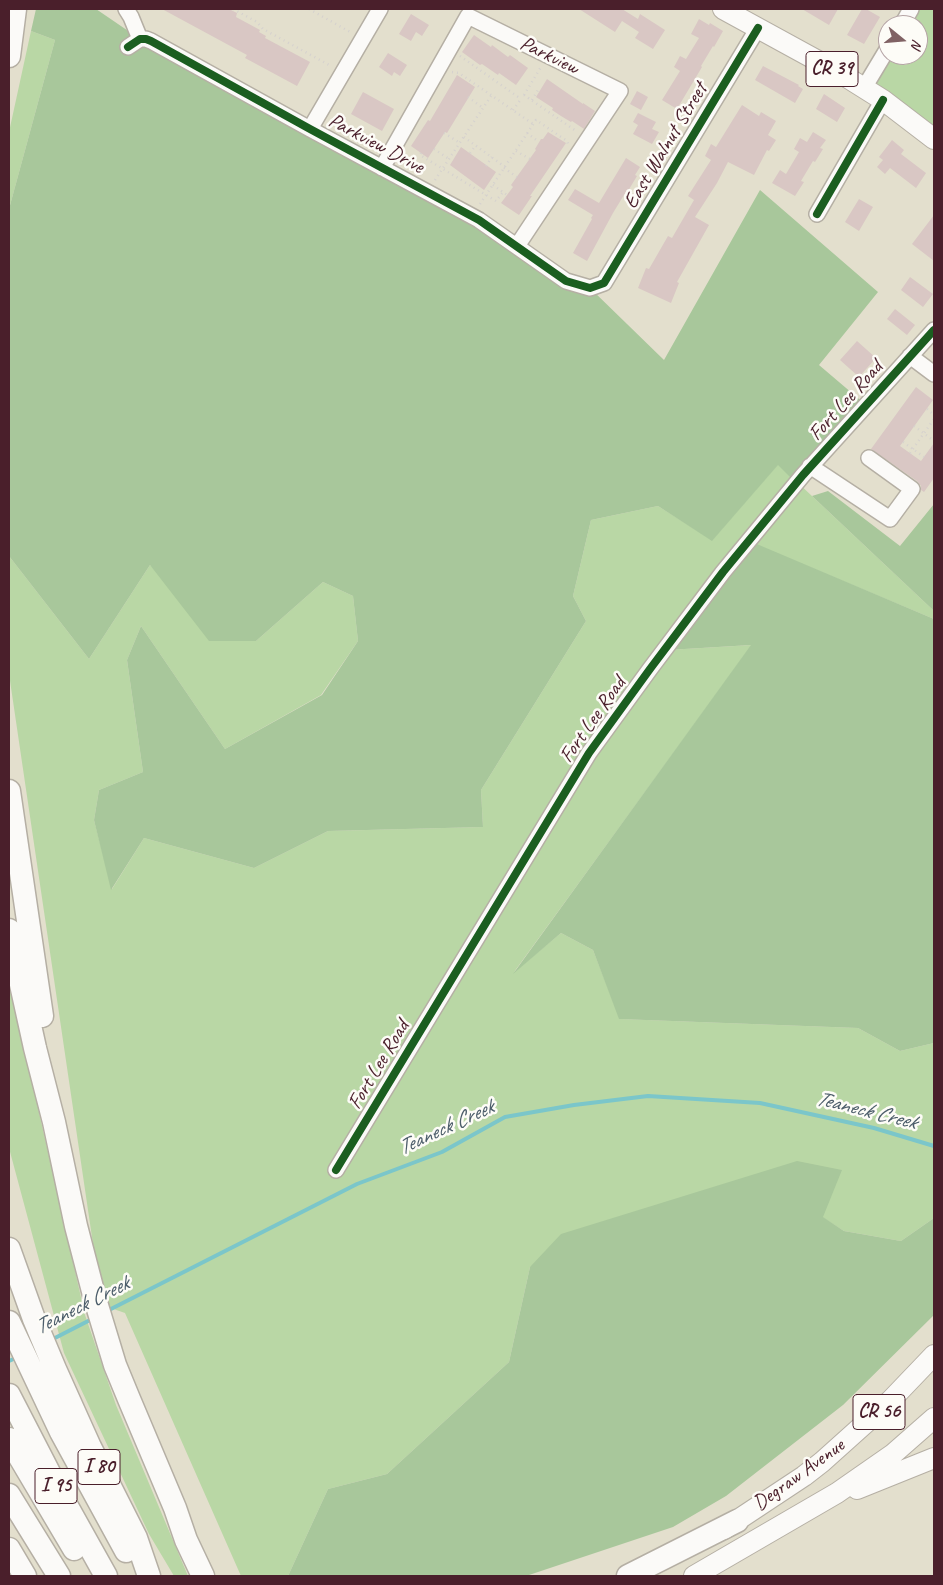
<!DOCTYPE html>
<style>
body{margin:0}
#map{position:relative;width:943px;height:1585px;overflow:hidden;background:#e3dfcd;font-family:Caveat,sans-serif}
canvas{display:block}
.frame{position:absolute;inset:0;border:10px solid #4a1f2b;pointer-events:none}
.north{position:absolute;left:878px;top:15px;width:50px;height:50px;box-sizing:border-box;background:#fdfcf7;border:1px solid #b5a4a5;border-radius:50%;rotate:107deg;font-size:14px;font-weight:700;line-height:20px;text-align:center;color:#4a1f2b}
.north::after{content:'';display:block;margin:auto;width:18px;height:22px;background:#806264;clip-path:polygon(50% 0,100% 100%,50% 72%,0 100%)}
</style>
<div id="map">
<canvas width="943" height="1585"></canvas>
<div class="frame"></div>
<div class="north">N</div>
</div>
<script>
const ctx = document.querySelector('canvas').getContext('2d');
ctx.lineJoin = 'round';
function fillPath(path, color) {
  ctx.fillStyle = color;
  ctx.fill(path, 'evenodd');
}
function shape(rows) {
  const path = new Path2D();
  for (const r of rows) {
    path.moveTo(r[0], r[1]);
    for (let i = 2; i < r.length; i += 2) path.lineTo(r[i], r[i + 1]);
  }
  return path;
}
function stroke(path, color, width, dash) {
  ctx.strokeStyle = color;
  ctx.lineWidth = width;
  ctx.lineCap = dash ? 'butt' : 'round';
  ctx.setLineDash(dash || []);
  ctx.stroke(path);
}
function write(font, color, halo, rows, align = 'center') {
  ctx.font = font + ' Caveat,sans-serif';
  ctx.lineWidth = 5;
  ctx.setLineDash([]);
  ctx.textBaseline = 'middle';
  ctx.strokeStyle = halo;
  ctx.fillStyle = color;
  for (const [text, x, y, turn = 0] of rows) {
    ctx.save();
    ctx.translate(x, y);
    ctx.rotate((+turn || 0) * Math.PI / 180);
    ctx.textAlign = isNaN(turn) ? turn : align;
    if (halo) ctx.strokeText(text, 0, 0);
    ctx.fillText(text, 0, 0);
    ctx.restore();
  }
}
fillPath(shape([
 [911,9,934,9,934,139,864,88,888,55,918,55,918,25,902,25],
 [31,31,55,40,9,209,9,132],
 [778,464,934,611,934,619,752,543,668,650,752,645,514,972,561,933,593,950,620,1019,858,1028,900,1051,934,1043,934,1218,901,1241,844,1231,822,1217,530,1267,509,1362,387,1474,328,1489,288,1576,241,1576,125,1313,102,1305,9,674,9,556,89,659,150,565,256,641,323,582,353,596,358,641,321,695,225,749,141,626,127,660,143,772,99,790,94,820,112,889,144,838,254,868,328,831,483,827,481,790,586,621,573,596,591,520,658,506,712,540],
 [9,980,85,1315,116,1405,188,1576,174,1576,149,1534,64,1353,9,1148]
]), '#b9d7a5');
fillPath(shape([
 [36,9,96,9,140,39,590,288,664,360,760,190,878,292,819,365,866,405,796,483,778,465,712,541,658,506,591,520,573,596,586,621,481,790,483,827,328,831,254,868,144,838,111,890,94,820,99,790,143,772,127,660,141,626,225,749,322,695,358,641,353,596,323,582,256,641,209,641,150,565,89,659,9,556,9,209,55,40,31,31],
 [828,491,900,546,934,504,934,611,812,496],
 [752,542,934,619,934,1043,900,1051,858,1028,619,1019,593,950,561,933,513,974,751,645,668,650],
 [797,1161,842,1170,823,1217,844,1231,901,1241,934,1218,934,1315,843,1405,726,1496,673,1527,526,1576,288,1576,328,1489,387,1474,509,1362,530,1267,561,1234]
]), '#a8c79b');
stroke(shape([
 [107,1311,357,1184,442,1152,505,1117,574,1105,648,1096,760,1103,874,1128,934,1146],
 [51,1340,94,1318],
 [9,1361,18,1357]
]), '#7bc6ca', 4);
fillPath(shape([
 [162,9,229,9,237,13,236,17,260,30,259,32,266,36,265,38,310,62,297,86,245,58,247,55],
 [579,9,622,9,638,19,640,14,665,30,653,49,635,38,639,32,622,21,615,32],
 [802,9,838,9,829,25],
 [862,9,866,9,880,17,864,44,847,35],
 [411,14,429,25,422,36,416,32,411,41,399,34],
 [699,19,709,25,710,23,723,31,714,47,713,46,701,66,702,67,677,109,662,100,680,71,674,67,680,56,686,59,699,38,691,34],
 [474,35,491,47,492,45,508,57,510,55,528,68,516,85,499,73,498,75,482,64,480,65,462,52],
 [388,53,407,65,400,76,394,72,392,76,379,67],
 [763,66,799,85,798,86,803,89,795,103,755,80],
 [457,75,475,87,447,133,445,132,428,158,411,146,428,120,430,121],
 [547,79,583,104,583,103,595,111,584,129,572,121,571,122,561,116,552,110,553,108,536,97],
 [637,91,648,97,641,110,630,104],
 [363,92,394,109,382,131,351,114],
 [824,94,845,108,837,122,816,109],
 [742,105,759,116,761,112,776,121,768,135,776,140,769,151,767,150,754,175,728,162,717,183,695,217,709,225,677,282,679,283,671,303,638,288,646,268,649,269,668,236,672,238,694,200,688,196,711,160,705,156,711,144,716,147],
 [638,113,656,122,652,129,659,132,652,144,633,134,638,125,633,122],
 [548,132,566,143,530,196,532,196,519,215,501,203,513,187,511,185,536,150,535,149,541,139,543,139],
 [813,132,826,140,820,148,823,149,815,162,813,161,801,181,804,182,795,196,772,183,780,170,786,174,799,152,794,149,800,138,807,142],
 [892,140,904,150,901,154,926,173,916,188,890,168,885,174,877,167,883,160,879,157],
 [461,147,496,172,484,190,450,165],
 [626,158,640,167,635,175,637,176,628,191,627,190,613,213,587,261,573,253,592,219,591,218,593,215,568,200,575,189,599,203],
 [859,199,873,207,859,231,845,222],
 [934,215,934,261,912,244],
 [910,277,933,294,923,307,901,290],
 [895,309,915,325,907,335,887,319],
 [857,341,876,358,859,377,840,360],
 [916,387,933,400,900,446,921,461,934,443,934,478,924,492,921,490,921,486,917,481,871,449]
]), '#d9c7c4');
const minor = shape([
 [126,9,131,17,140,39],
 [902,25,911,9],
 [128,47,140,39,146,39,151,41,310,129,479,220,566,281,590,288,604,283,758,28],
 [864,88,888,48],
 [310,129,380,9],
 [382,168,468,16,620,91,517,246],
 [817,214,883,100],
 [910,356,934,374],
 [810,466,890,519,912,489,869,458],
 [336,1170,589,753,650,669,723,572,803,475,934,330]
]);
const major = shape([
 [723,9,840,73,883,100,934,139],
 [857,1489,934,1458],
 [724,1529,804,1476,822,1462,890,1401,934,1355],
 [694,1576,837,1493,893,1454,934,1418]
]);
const highway = shape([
 [9,56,15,9],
 [9,791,42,1016],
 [9,930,35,1048,54,1122,76,1226,95,1299,115,1365,129,1399,175,1508,186,1540,203,1576],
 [9,1249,34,1319,55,1369,90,1447,136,1538,149,1576],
 [9,1322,61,1432,126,1551],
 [9,1395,58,1490,106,1576],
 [9,1439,74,1549],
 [9,1495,59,1576],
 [9,1549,25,1576],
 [628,1576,737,1521]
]);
stroke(minor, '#b5afa4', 18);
stroke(major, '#b5afa4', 22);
stroke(highway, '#b5afa4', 25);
stroke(shape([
 [233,9,257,22,263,29,331,66],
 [309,9,352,33],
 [460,56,521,99],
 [452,72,459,73,533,124],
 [524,95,576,131,577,130],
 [524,95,541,67],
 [468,97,483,108],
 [532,100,538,90,539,91],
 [513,110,521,99],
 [444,133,460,143],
 [527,133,539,142],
 [464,137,505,167],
 [434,149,449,159],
 [516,151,530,159],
 [421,153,420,155,496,201,503,192],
 [470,153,476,145],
 [486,166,492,157],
 [504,168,517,177],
 [435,180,491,96],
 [493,185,507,195],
 [480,204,536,120,567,141,568,144],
 [927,409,934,415],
 [914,426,934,441],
 [903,442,924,457],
 [910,453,934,419]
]), '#d5d1ce', 2.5, [1, 4]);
stroke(minor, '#fbfaf8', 15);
stroke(major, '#fbfaf8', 20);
stroke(highway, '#fbfaf8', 22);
stroke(shape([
 [128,47,140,39,146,39,151,41,310,129,479,220,566,281,590,288,604,283,758,28],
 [817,214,883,100],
 [336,1170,589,753,650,669,723,572,803,475,934,330]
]), '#1b5e20', 8);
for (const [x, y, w] of [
 [832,69,52],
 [879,1412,52],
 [99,1467,42],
 [56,1486,42]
]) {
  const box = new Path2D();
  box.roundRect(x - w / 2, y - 17.5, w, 35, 4);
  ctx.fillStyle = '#fdfcf7';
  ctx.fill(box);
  stroke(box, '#4a1f2b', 1);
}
write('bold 20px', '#4a1f2b', null, [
 ["CR 39",832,69],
 ["CR 56",879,1412],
 ["I 80",99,1467],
 ["I 95",56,1486]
]);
write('21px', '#4a1f2b', '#fdfcf7', [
 ["Parkview",549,56,26],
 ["Parkview Drive",376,144,28],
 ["East Walnut Street",666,146,-59],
 ["Fort Lee Road",846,401,-48],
 ["Fort Lee Road",593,720,-55],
 ["Fort Lee Road",379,1065,-59],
 ["Degraw Avenue",799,1475,-36]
]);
write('italic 22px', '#4c5d6a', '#fdfcf7', [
 ["Teaneck Creek",866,1111,14],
 ["Teaneck Creek",446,1128,-25],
 ["Teaneck Creek",82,1306,-27]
]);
</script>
